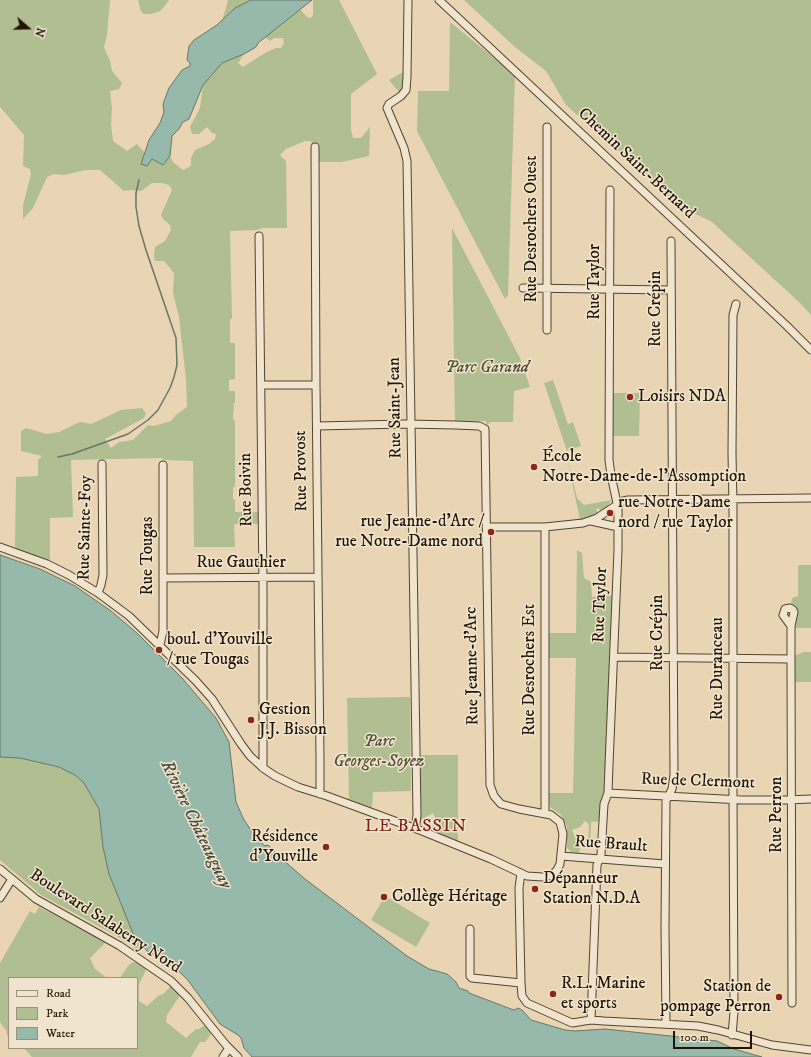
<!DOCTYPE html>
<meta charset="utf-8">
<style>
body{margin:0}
#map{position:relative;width:811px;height:1057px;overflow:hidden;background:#e9d5b3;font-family:"IM FELL DW Pica",serif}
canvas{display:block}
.legend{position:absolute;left:8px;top:977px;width:130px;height:72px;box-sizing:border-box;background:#f1e4ce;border:1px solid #9d917e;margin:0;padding:5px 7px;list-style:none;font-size:12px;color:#201405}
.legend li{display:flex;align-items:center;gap:8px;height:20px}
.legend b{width:20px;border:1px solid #9d917e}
.north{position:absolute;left:8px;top:8px;width:40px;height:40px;-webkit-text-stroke:3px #f1e4ce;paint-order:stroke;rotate:110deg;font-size:11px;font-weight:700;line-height:16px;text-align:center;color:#201405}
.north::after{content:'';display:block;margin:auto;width:14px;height:18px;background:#201405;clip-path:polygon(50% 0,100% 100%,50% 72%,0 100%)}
.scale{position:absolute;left:673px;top:1031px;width:79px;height:18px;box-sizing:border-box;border:2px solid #201405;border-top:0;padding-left:5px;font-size:12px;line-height:14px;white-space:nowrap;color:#201405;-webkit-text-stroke:3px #f1e4ce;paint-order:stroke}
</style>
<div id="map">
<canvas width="811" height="1057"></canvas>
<ul class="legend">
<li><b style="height:5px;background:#f1e4ce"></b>Road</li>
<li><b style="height:11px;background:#b0be92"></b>Park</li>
<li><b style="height:11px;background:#97b9ab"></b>Water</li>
</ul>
<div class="north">N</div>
<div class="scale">100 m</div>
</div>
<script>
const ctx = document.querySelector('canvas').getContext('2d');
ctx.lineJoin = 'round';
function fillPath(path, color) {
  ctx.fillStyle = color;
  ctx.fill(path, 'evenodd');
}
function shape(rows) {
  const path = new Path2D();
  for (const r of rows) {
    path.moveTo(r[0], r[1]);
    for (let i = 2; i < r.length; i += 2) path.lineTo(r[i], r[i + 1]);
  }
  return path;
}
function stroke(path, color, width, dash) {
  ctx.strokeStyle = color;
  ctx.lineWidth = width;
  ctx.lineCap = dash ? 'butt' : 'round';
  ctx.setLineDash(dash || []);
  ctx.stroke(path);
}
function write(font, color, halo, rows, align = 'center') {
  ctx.font = font + ' "IM FELL DW Pica",serif';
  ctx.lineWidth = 3;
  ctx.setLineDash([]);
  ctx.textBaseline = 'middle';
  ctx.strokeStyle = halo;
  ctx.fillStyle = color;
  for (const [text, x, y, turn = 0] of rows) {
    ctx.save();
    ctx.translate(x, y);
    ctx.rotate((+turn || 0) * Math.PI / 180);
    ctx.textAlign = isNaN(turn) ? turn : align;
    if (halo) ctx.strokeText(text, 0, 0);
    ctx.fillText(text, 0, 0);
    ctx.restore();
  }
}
fillPath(shape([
 [0,0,110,0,107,35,104,47,110,61,112,71,122,83,119,89,110,91,112,108,111,125,113,141,127,151,137,144,145,153,141,163,152,159,163,165,170,156,173,162,183,170,191,166,191,158,195,150,209,144,215,139,216,134,212,133,207,127,199,134,192,134,190,127,200,108,203,85,222,63,244,54,238,63,243,67,265,53,276,48,281,48,284,43,283,38,274,38,270,41,265,37,300,9,307,17,311,18,313,15,313,0,339,0,377,74,351,94,351,130,353,138,361,138,370,127,369,156,342,162,318,162,318,146,312,145,311,141,305,141,286,149,280,155,286,161,287,228,263,228,256,230,230,231,232,319,230,319,230,343,235,343,235,379,229,380,229,391,235,391,235,403,234,403,233,419,235,421,235,487,233,487,233,499,235,500,235,512,259,512,259,524,234,524,235,547,194,547,193,461,165,460,161,458,71,460,73,517,50,518,50,561,15,548,16,477,38,476,38,460,42,456,21,451,21,431,26,428,47,434,59,432,80,422,91,424,121,410,142,408,146,413,144,418,105,439,111,448,119,442,133,440,148,425,154,426,171,421,176,415,187,407,186,379,179,317,173,293,174,273,164,261,155,261,154,256,155,247,165,241,171,230,170,225,164,220,161,215,172,190,169,185,162,183,152,183,141,191,131,190,124,191,100,170,86,170,64,175,54,174,47,177,33,208,23,219,23,205,31,174,30,169,23,166,24,135,0,107],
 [138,0,169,0,164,7,160,11,151,14,144,14,141,11],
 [228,0,251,0,235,8,222,21],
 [464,0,811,0,811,315,799,302,712,222,671,202,650,179,566,105,546,71,515,47],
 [450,22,515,75,508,295,505,299,417,131,418,91,449,91],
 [405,71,402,90,400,93,389,80],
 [452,228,520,358,530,387,514,391,513,422,491,422,487,425,486,421,458,421,455,422],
 [553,380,568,424,573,422,581,446,567,451,544,383],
 [613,393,640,393,639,436,613,436],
 [566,453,577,498,584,505,612,500,605,509,602,511,598,508,596,510,598,513,580,520],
 [577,550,582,553,584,578,591,582,592,597,614,595,605,792,600,803,600,821,591,822,590,845,588,844,589,824,585,821,580,827,572,830,580,849,579,853,573,853,567,848,567,826,561,815,550,807,549,793,573,793,576,658,547,658,547,633,576,633],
 [798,565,811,565,811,628,794,628,796,607,794,605,791,605,792,598,798,596],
 [804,652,811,652,811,682,794,682,793,656],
 [410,697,411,791,373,792,372,808,349,800,347,698],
 [420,755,458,755,458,841,427,829,438,823,433,813,421,820],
 [0,757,20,758,59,767,75,775,84,783,99,809,103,847,109,874,134,936,140,944,137,950,131,945,113,934,41,895,0,860],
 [385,896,430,923,416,947,371,920],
 [39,907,106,942,90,958,95,969,107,978,9,978,9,1039,8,1038,6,1030,0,1022,0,963,30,911,35,914],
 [133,962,139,963,147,968,139,984,139,1001,147,1006,158,996,163,994,172,985,181,994,167,1015,166,1022,186,1038,196,1029,199,1029,205,1025,207,1026,211,1033,209,1037,205,1042,200,1042,191,1057,32,1057,24,1048,137,1048,137,978,120,978,128,966]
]), '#b0be92');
const water = shape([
 [251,0,312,0,258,43,256,47,244,54,222,63,203,85,189,119,183,122,179,129,172,136,170,156,163,165,152,159,147,166,141,164,149,140,160,123,164,112,163,104,169,88,182,70,190,66,190,63,187,60,189,46,194,40,217,25,235,8,251,0],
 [0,555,40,569,75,586,111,611,138,634,182,678,216,718,229,742,236,802,244,820,255,836,265,846,268,845,282,859,305,879,407,956,429,969,447,974,456,982,459,988,468,991,469,993,511,1009,514,1010,518,1008,522,1010,531,1020,565,1030,575,1031,605,1029,717,1041,734,1049,762,1057,252,1057,244,1048,241,1038,238,1035,220,1024,187,979,174,967,147,951,134,936,109,874,103,847,99,809,84,783,75,775,59,767,20,758,0,757,0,555]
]);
fillPath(water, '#97b9ab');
stroke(water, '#677769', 1);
stroke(shape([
 [58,457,72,454,128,434,148,420,158,410,170,388,174,377,177,365,176,338,146,250,139,226,136,207,136,193,139,180]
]), '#677769', 1.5);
const minor = shape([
 [408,0,407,77,406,90,401,96,389,104,387,108,404,148,407,161,417,815,416,824,415,828],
 [439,0,787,326,811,350],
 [315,147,316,385,320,759,320,794],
 [259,236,263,585,263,768],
 [523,288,671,290],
 [547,330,547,127],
 [261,385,316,385],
 [591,521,618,527],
 [486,527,545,527,583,523,597,518,623,501,628,500,811,498],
 [0,547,47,564,69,575,98,593,129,616,196,681,212,699,241,744,250,756,263,768,275,776,298,787,327,796,422,831,491,859,527,876,543,877,552,875,557,870,560,864,563,834,560,822,551,815,519,809,501,804,494,796,490,785,485,429,479,426,456,425,405,424,317,426],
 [163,578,318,577],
 [98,593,101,585,103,575,102,464],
 [791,626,783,615,785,609,790,608,793,610,794,612,791,626,791,659,792,1003],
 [160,645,163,631,163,465],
 [614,657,791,659],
 [608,793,742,800,786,800,811,799],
 [545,813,545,527],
 [561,856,665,864],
 [0,869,36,899,120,946,171,981,188,998,226,1045,238,1057],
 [521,873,519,888,521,983,522,996,527,1003,572,1023,591,1020,604,1021,698,1026,718,1030,772,1045,811,1050],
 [0,898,12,879],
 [470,929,470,976,472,978,521,983],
 [591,1020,597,865,601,855,604,804,608,793,609,765,618,550,618,508,611,475,609,460,610,190],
 [666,1024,665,927,666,801,672,789,674,775,671,241],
 [732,1035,734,1012,733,792,733,507,732,453,733,315,736,304],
 [223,1057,229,1048]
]);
stroke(minor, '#524430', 9);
stroke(minor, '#f1e4ce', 7);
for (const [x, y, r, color] of [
 [630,397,4,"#8f2418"],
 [534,467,4,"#8f2418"],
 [610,513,4,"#8f2418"],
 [491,532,4,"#8f2418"],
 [159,650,4,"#8f2418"],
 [251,720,4,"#8f2418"],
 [326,847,4,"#8f2418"],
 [535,889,4,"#8f2418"],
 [384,897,4,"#8f2418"],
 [553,994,4,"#8f2418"],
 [779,997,4,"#8f2418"]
]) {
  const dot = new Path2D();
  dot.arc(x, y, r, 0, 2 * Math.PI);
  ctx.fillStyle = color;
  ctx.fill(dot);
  stroke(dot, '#f1e4ce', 1.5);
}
write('17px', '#201405', '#f1e4ce', [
 ["Chemin Saint-Bernard",636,164,43],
 ["Rue Desrochers Ouest",532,229,-90],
 ["Rue Taylor",595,282,-90],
 ["Rue Crépin",656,309,-90],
 ["Rue Saint-Jean",396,408,-91],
 ["Rue Provost",302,471,-91],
 ["Rue Boivin",247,490,-91],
 ["Rue Sainte-Foy",86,528,-89],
 ["Rue Tougas",148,556,-90],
 ["Rue Gauthier",241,563],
 ["Rue Taylor",601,605,-88],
 ["Rue Crépin",658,633,-90],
 ["Rue Jeanne-d'Arc",473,666,-91],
 ["Rue Duranceau",718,669,-90],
 ["Rue Desrochers Est",530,670,-90],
 ["Rue de Clermont",698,782,2],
 ["Rue Perron",777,815,-90],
 ["Rue Brault",611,845,4],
 ["Boulevard Salaberry Nord",105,922,33]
]);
write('italic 17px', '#525036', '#f1e4ce', [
 ["Parc Garand",487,368],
 ["Parc",379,742],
 ["Georges-Soyez",379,762]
]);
write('17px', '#201405', '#f1e4ce', [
 ["Loisirs NDA",638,397],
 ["École",542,457],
 ["Notre-Dame-de-l'Assomption",542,477],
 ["rue Notre-Dame",618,503],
 ["nord / rue Taylor",618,523],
 ["rue Jeanne-d'Arc /",483,522,"right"],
 ["rue Notre-Dame nord",483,542,"right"],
 ["boul. d'Youville",167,640],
 ["/ rue Tougas",167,660],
 ["Gestion",259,710],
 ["J.J. Bisson",259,730],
 ["Résidence",318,837,"right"],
 ["d'Youville",318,857,"right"],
 ["Dépanneur",543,879],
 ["Station N.D.A",543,899],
 ["Collège Héritage",392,897],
 ["R.L. Marine",561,984],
 ["et sports",561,1004],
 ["Station de",771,987,"right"],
 ["pompage Perron",771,1007,"right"]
], 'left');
write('italic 18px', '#4a4e3f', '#f1e4ce', [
 ["Rivière Châteauguay",195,825,64]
]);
ctx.letterSpacing = '1px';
write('18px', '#7a1f14', '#f1e4ce', [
 ["LE BASSIN",416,827]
]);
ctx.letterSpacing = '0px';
</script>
